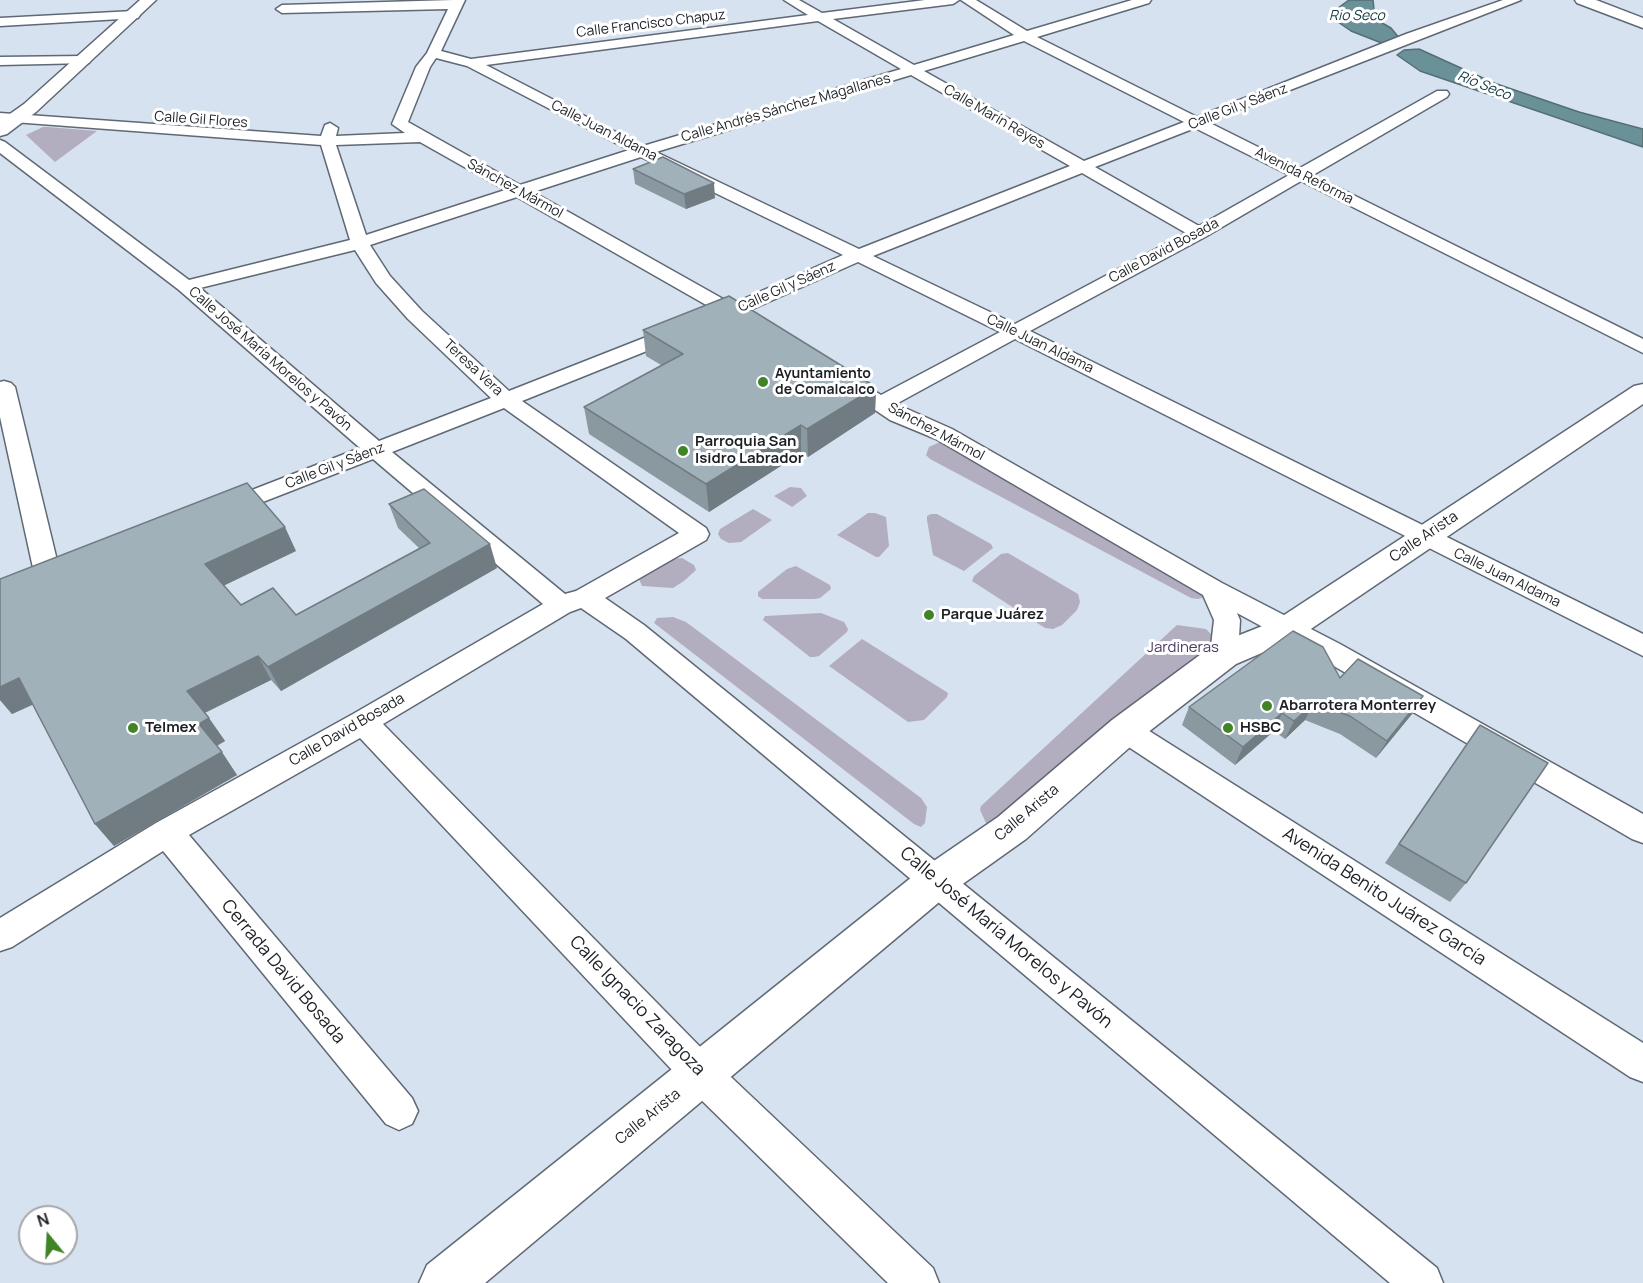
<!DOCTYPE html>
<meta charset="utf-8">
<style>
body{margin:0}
#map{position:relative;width:1643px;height:1283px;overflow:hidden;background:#d7e2f0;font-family:Manrope,sans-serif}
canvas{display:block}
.north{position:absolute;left:18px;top:1205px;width:60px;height:60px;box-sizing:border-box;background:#fff;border:2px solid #a4a6a8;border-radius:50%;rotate:342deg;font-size:16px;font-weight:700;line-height:24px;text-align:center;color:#1c2025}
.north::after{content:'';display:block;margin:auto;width:21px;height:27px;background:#408427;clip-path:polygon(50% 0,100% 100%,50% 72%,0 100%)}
</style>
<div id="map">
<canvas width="1643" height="1283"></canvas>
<div class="north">N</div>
</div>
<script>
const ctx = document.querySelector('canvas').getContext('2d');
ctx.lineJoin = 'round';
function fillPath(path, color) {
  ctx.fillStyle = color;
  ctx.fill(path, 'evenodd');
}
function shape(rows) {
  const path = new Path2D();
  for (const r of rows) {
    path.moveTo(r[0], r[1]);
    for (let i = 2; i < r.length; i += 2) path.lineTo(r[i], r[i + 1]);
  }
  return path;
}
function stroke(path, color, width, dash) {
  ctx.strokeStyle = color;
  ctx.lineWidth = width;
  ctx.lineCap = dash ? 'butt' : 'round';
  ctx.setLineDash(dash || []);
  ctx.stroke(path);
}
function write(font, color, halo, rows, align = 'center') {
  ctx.font = font + ' Manrope,sans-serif';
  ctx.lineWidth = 6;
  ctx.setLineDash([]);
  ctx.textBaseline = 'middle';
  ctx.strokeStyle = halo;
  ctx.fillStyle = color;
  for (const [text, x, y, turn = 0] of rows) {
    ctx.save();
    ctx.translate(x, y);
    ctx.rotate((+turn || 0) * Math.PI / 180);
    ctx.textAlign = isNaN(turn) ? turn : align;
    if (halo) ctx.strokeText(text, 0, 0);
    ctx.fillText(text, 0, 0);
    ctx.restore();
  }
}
fillPath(shape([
 [43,127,48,127,97,131,55,162,26,135],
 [940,442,1201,591,1205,597,1198,599,1191,598,930,459,926,455,929,447],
 [790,487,801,488,807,496,792,507,774,496],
 [753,509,772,520,741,542,729,543,721,539,718,534,720,529],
 [868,513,875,513,886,517,889,546,879,557,876,557,837,535],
 [931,514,937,514,991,544,993,548,964,571,933,555,927,520,927,516],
 [1008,553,1078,594,1080,602,1077,610,1062,625,1053,629,1045,628,972,581,974,576,1001,554],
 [682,558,694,565,696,570,684,581,673,588,642,586,639,579,671,559],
 [796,566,830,585,831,589,820,598,814,599,762,599,758,596,758,592,787,569],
 [821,613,844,622,848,629,847,632,819,656,814,657,810,657,763,620,765,616],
 [673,617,686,622,921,798,927,807,925,823,921,827,914,824,654,623,657,618],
 [1177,625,1206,629,1215,638,1214,650,999,823,986,823,980,810,981,806],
 [862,639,945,691,948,693,947,697,924,720,908,722,829,666]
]), '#b3adc0');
const water = shape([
 [1349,0,1373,0,1375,19,1391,28,1400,39,1387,44,1379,42,1351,31,1338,22,1335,17,1338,8,1349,0],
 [1419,49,1494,83,1579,112,1643,129,1643,147,1420,71,1397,55,1404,50,1419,49]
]);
fillPath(water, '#6a9197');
stroke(water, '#536f75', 1.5);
const minor = shape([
 [453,0,465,0,441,51,471,59,808,15,784,0,799,0,822,13,925,0,959,0,953,4,833,19,914,65,1014,35,961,0,976,0,1027,31,1132,0,1151,0,1149,3,1037,37,1197,117,1406,34,1503,0,1521,0,1208,122,1300,168,1437,91,1447,91,1449,94,1447,97,1313,175,1643,339,1643,353,1301,181,1205,237,1030,331,1643,634,1643,656,1015,339,896,404,952,429,1222,583,1340,644,1643,814,1643,843,1632,839,1320,658,1237,613,1240,620,1238,655,1234,662,1224,665,1214,662,1210,655,1214,620,1203,595,936,439,890,420,838,385,835,381,838,377,845,375,852,377,881,395,1000,332,858,262,746,312,751,317,748,321,741,323,729,318,522,401,706,528,709,534,706,540,605,598,644,625,1437,1268,1443,1283,1390,1283,626,639,581,608,570,612,383,724,714,1061,933,1268,939,1283,888,1283,688,1087,360,738,189,835,412,1098,418,1111,412,1124,399,1130,386,1124,163,851,12,947,0,951,0,918,156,823,353,714,543,604,373,459,232,514,224,517,216,514,212,509,216,504,360,448,179,290,0,153,0,140,5,142,189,280,350,240,321,145,0,121,0,113,321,136,325,125,330,123,338,128,336,136,405,133,392,124,416,67,427,53,448,9,282,13,276,9,282,5,453,0],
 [818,21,901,69,643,146,486,65,818,21],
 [1024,41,1184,122,1084,161,924,71,1024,41],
 [436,58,467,66,629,150,520,185,408,122,430,67,436,58],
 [911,75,1070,166,859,249,656,152,911,75],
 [1195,128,1289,175,1199,226,1095,167,1195,128],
 [420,142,505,190,366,235,336,145,420,142],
 [641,157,843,255,732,304,533,192,641,157],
 [1082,173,1186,233,1015,324,873,256,1082,173],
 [517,197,715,310,509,391,422,311,390,276,370,245,517,197],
 [355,250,376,283,408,319,491,398,379,441,200,288,355,250],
 [504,408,679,533,576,591,565,594,392,452,504,408],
 [134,11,138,12,140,15,138,18,0,26,0,18,134,11],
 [84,56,91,60,89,63,0,65,0,57,84,56],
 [4,381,11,383,15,387,61,577,57,583,48,586,39,583,35,577,0,417,0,382,4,381],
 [1125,719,1135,722,1643,1043,1643,1082,1630,1077,1115,738,1110,730,1115,722,1125,719]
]);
const tertiary = shape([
 [1643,384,1643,404,1299,637,1236,664,1138,740,1026,839,950,893,485,1283,419,1283,427,1265,922,869,998,817,1112,720,1212,646,1275,621,1634,386,1643,384]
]);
const secondary = shape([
 [140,0,156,0,36,112,7,134,0,136,0,121,24,104,140,0]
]);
const primary = shape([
 [1575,0,1596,0,1643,18,1643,28,1577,3,1575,0]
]);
stroke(minor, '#5f6874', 3);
stroke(tertiary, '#5f6874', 3);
stroke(secondary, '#5f6874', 3);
stroke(primary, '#5f6874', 3);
fillPath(minor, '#fff');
fillPath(tertiary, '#fff');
fillPath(secondary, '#fff');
fillPath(primary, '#fff');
fillPath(shape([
 [633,169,715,198,686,209,635,184],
 [643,330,876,387,875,413,808,457,801,453,709,512,589,434,584,407,661,365,646,356],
 [389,504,497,568,281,691,271,680,205,713,225,741,217,746,237,775,114,846,95,824,33,704,12,714,0,700,0,579,296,551,223,585,241,605,296,615,419,548,398,528],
 [1340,678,1412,714,1376,758,1340,734,1305,720,1285,739,1274,731,1235,765,1182,725,1189,707],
 [1466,745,1466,883,1450,902,1385,863]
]), '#8a98a0');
fillPath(shape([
 [714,183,715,198,686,209,684,194],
 [876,387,875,413,808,457,807,429],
 [801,425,801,453,709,512,706,484],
 [285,527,296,551,219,588,205,564],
 [490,544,497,568,281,691,268,667],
 [258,656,271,680,202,714,187,691],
 [19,678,39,702,12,714,0,700,0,687],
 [1423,696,1412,714,1376,758,1387,741],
 [1314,703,1305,720,1285,739,1294,721],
 [1282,713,1274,731,1235,765,1243,747],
 [209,718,225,741,214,747,199,724],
 [222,752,237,775,114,846,95,824]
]), '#717c82');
const building = shape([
 [663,157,714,183,684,194,633,169,663,157],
 [729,296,876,387,807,429,801,425,706,484,584,407,683,354,643,330,729,296],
 [247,483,285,527,205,564,241,605,273,588,296,615,430,543,389,504,424,489,490,544,268,667,258,656,187,691,209,718,199,724,222,752,95,824,19,678,0,687,0,579,247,483],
 [1293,631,1323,647,1340,678,1358,659,1423,696,1387,741,1350,716,1314,703,1294,721,1282,713,1243,747,1189,707,1293,631],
 [1480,725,1548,763,1466,883,1399,844,1480,725]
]);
fillPath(building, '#a1b1ba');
stroke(building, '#717c82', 1.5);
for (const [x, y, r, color] of [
 [763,382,6,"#408427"],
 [683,451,6,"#408427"],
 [929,615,6,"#408427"],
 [1267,706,6,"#408427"],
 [133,728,6,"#408427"],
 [1228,728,6,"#408427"]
]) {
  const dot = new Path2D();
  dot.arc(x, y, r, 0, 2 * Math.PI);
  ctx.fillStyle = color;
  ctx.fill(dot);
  stroke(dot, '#fff', 2);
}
write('italic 14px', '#133a40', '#fff', [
 ["Rio Seco",1357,16],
 ["Río Seco",1484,86,22]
]);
write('14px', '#1c2025', '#fff', [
 ["Calle Francisco Chapuz",651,24,-7],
 ["Calle Gil y Sáenz",1238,107,-21],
 ["Calle Andrés Sánchez Magallanes",786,108,-16],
 ["Calle Marín Reyes",994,117,30],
 ["Calle Gil Flores",201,120,4],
 ["Calle Juan Aldama",604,131,27],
 ["Avenida Reforma",1304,176,27],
 ["Sánchez Mármol",515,189,29],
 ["Calle David Bosada",1164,251,-28],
 ["Calle Gil y Sáenz",787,287,-24],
 ["Calle Juan Aldama",1040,344,26],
 ["Calle José María Morelos y Pavón",270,359,41],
 ["Teresa Vera",473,368,43],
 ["Sánchez Mármol",936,432,28],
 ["Calle Gil y Sáenz",335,466,-21],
 ["Calle Juan Aldama",1507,578,26]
]);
write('bold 14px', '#1c2025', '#fff', [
 ["Ayuntamiento",775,374],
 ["de Comalcalco",775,390]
], 'left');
write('bold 15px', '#1c2025', '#fff', [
 ["Parroquia San",695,442],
 ["Isidro Labrador",695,459],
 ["Parque Juárez",941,615],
 ["Abarrotera Monterrey",1279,706],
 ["Telmex",145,728],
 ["HSBC",1240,728]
], 'left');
write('15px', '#1c2025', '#fff', [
 ["Calle Arista",1424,537,-34],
 ["Calle David Bosada",347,730,-30],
 ["Calle Arista",1027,813,-40],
 ["Calle Arista",648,1117,-39]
]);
write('15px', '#4c3a65', '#fff', [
 ["Jardineras",1183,648]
]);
write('18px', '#1c2025', '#fff', [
 ["Avenida Benito Juárez García",1384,897,33],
 ["Calle José María Morelos y Pavón",1006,938,40],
 ["Cerrada David Bosada",283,972,50],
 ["Calle Ignacio Zaragoza",637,1006,46]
]);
</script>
